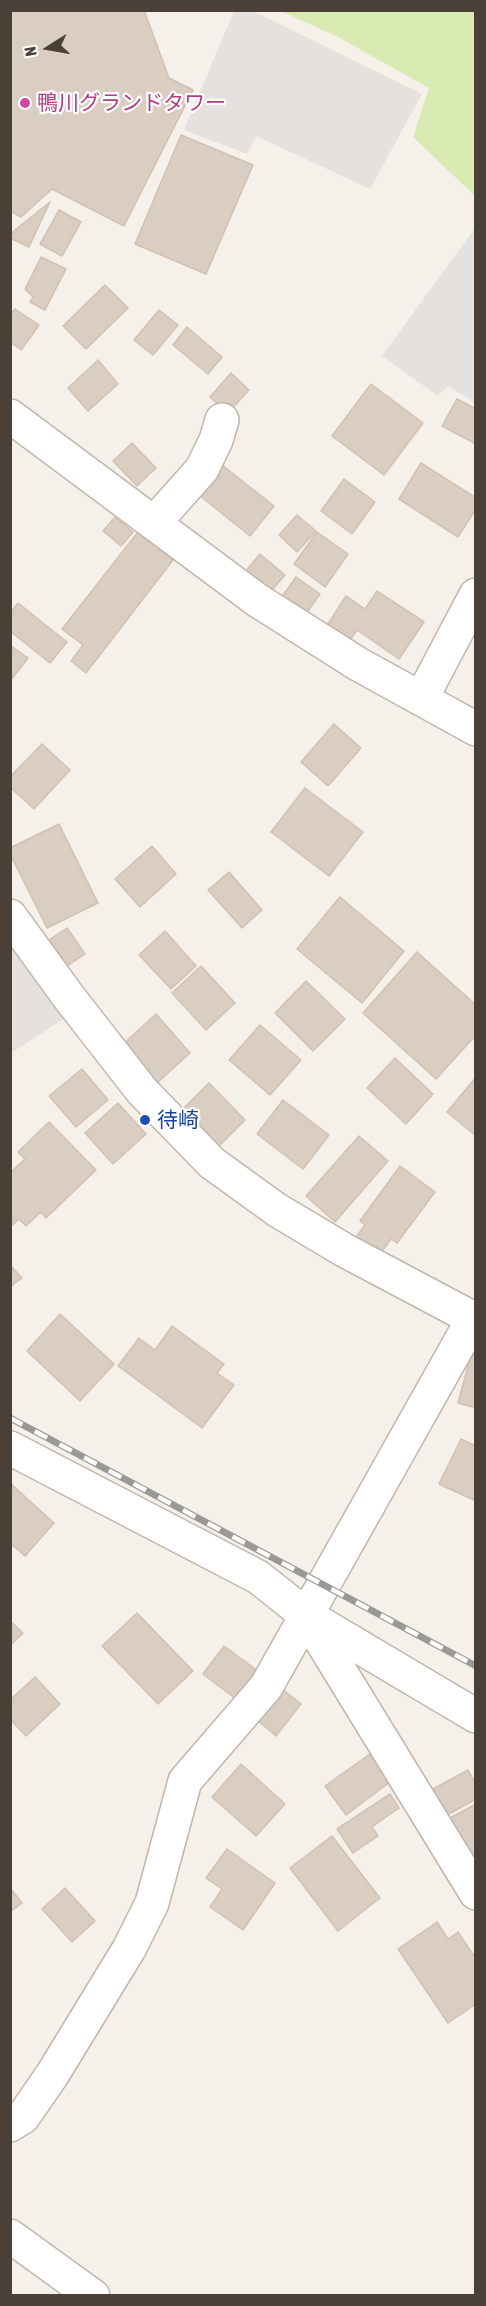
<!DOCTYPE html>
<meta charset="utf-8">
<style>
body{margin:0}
#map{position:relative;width:486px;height:2306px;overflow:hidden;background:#f5f0ea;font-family:"Asap Condensed",sans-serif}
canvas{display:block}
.frame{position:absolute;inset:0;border:12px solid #4a4038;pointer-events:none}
.north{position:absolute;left:18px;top:18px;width:60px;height:60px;-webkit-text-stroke:4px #fff;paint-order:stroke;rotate:259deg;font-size:16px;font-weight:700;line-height:24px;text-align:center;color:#4a4038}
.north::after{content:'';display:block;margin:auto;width:21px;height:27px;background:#4a4038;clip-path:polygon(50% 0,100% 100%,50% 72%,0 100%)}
</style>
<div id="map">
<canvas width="486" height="2306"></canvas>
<div class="frame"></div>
<div class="north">N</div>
</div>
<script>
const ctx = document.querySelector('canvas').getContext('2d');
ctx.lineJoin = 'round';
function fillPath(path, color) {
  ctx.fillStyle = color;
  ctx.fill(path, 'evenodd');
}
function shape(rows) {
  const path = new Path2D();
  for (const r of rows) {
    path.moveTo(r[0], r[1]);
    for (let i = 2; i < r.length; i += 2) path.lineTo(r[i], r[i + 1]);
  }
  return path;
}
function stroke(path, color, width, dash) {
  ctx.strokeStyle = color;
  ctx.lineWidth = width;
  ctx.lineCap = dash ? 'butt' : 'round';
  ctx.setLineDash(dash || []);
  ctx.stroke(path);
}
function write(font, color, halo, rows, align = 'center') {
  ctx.font = font + ' "Asap Condensed","Noto Sans JP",sans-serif';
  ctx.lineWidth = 4.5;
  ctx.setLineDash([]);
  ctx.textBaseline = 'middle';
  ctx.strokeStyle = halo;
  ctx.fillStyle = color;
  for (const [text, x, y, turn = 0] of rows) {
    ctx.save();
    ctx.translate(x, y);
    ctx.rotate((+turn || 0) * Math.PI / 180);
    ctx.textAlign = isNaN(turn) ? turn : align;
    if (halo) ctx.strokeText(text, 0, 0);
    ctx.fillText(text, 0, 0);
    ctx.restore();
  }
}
fillPath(shape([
 [281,11,475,11,475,196,413,137,429,88,338,37]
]), '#d9eab2');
fillPath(shape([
 [234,11,253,11,422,94,370,189,256,136,247,154,184,130],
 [475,228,475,403,448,386,438,396,382,356],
 [10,942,65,1018,11,1053,10,1053]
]), '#e4e1de');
const building = shape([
 [10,10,144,10,169,78,193,90,124,226,52,189,21,217,10,211,10,10],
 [181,135,253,165,206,274,135,244,181,135],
 [50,202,29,247,10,238,10,234,50,202],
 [59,210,81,222,62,256,40,244,59,210],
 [41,257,66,269,45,310,30,302,33,297,25,289,41,257],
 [105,285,128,308,86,349,63,326,105,285],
 [15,309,39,325,21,350,10,342,10,315,15,309],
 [159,310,178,325,153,355,134,340,159,310],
 [187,327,222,357,208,374,173,345,187,327],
 [98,360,118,384,88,411,68,388,98,360],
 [231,373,249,390,228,413,210,397,231,373],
 [371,384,423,423,384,475,332,436,371,384],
 [457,399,476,409,476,444,442,426,457,399],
 [132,443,156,468,137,486,113,461,132,443],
 [421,463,476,498,476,509,458,537,399,499,421,463],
 [222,465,274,506,250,536,199,495,222,465],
 [344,479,375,502,352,534,321,511,344,479],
 [297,515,316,531,297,552,279,535,297,515],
 [115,517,133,532,121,546,103,531,115,517],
 [138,532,173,560,86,673,71,661,83,645,62,629,138,532],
 [317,532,348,554,325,587,294,564,317,532],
 [260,554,285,575,266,597,241,577,260,554],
 [296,577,320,594,303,618,279,601,296,577],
 [377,591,424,622,399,659,357,630,348,643,326,627,346,596,365,609,377,591],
 [18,603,67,642,50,663,10,631,10,613,18,603],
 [10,645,28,658,10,681,10,645],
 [334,724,361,748,328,786,301,762,334,724],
 [42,744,70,770,34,809,10,787,10,777,42,744],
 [305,788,363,832,329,876,271,832,305,788],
 [59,824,98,903,47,928,10,854,10,848,59,824],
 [152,846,176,874,140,907,115,879,152,846],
 [229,872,262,910,242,928,208,890,229,872],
 [340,897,404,951,362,1003,297,949,340,897],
 [67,928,85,954,67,966,49,940,67,928],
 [165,931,196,966,171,989,139,955,165,931],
 [417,952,476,1005,476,1035,436,1079,363,1013,417,952],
 [201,966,235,1003,206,1030,172,993,201,966],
 [306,981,345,1019,313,1051,275,1013,306,981],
 [156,1014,190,1053,156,1084,122,1045,156,1014],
 [260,1025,301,1060,270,1095,229,1060,260,1025],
 [395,1058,433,1094,406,1124,367,1088,395,1058],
 [82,1069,108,1100,76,1127,49,1096,82,1069],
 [476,1077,476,1136,447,1112,476,1077],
 [209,1083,245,1120,218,1147,182,1110,209,1083],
 [283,1100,329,1135,303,1169,257,1134,283,1100],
 [118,1103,146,1134,113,1164,85,1133,118,1103],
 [49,1122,96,1170,46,1218,41,1212,26,1226,19,1219,10,1227,10,1173,25,1159,18,1152,49,1122],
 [359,1136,388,1161,335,1222,306,1196,359,1136],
 [400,1166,435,1192,397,1243,391,1239,377,1258,353,1241,365,1225,360,1221,400,1166],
 [10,1265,22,1278,10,1287,10,1265],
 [60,1314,114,1364,80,1401,27,1351,60,1314],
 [172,1326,224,1364,217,1373,234,1385,202,1428,118,1366,139,1338,155,1350,172,1326],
 [472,1351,476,1352,476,1408,458,1403,472,1351],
 [461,1439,476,1446,476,1501,439,1484,461,1439],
 [10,1483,54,1523,25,1556,10,1543,10,1483],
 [137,1613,193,1671,158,1704,102,1646,137,1613],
 [10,1621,23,1633,10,1646,10,1621],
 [224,1646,258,1671,236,1699,203,1674,224,1646],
 [35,1677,60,1704,26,1736,10,1719,10,1700,35,1677],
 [281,1688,301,1704,276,1736,256,1719,281,1688],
 [370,1754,390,1782,346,1815,325,1786,370,1754],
 [241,1764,285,1804,256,1836,212,1797,241,1764],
 [468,1770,476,1784,476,1799,447,1815,433,1789,468,1770],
 [390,1794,399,1808,372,1827,378,1836,353,1853,337,1829,390,1794],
 [476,1804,476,1870,448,1819,476,1804],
 [332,1836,380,1898,338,1931,290,1868,332,1836],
 [227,1849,275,1883,243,1930,210,1907,222,1889,206,1878,227,1849],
 [10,1888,22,1903,10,1912,10,1888],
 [65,1888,95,1921,72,1942,42,1909,65,1888],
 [437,1922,448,1939,458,1932,476,1959,476,2004,448,2023,398,1949,437,1922]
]);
fillPath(building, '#dacdc2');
stroke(building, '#d2c1b2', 1.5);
const minor = shape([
 [10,416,257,600,358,664,476,729],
 [154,523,202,469,216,440,222,420],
 [421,699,476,595],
 [10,916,68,996,142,1091,212,1163,277,1210,344,1250,476,1320],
 [10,1448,258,1577,306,1615,476,1716],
 [308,1619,476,1893],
 [10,2125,23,2117,52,2075,129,1949,152,1903,185,1781,266,1687,473,1319],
 [10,2236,93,2296]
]);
stroke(minor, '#c1b6ac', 36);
stroke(minor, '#fff', 33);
const rail = shape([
 [10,1418,476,1666]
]);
stroke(rail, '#999', 7);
stroke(rail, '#fff', 4.5, [14]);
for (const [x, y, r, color] of [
 [25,103,6,"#d1479c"],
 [145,1120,6,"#1a4fb4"]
]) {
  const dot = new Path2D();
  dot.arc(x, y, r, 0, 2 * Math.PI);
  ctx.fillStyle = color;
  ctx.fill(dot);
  stroke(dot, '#fff', 2);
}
write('21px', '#b23c85', '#fff', [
 ["鴨川グランドタワー",37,103]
], 'left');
write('21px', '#164399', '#fff', [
 ["待崎",157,1120]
], 'left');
</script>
